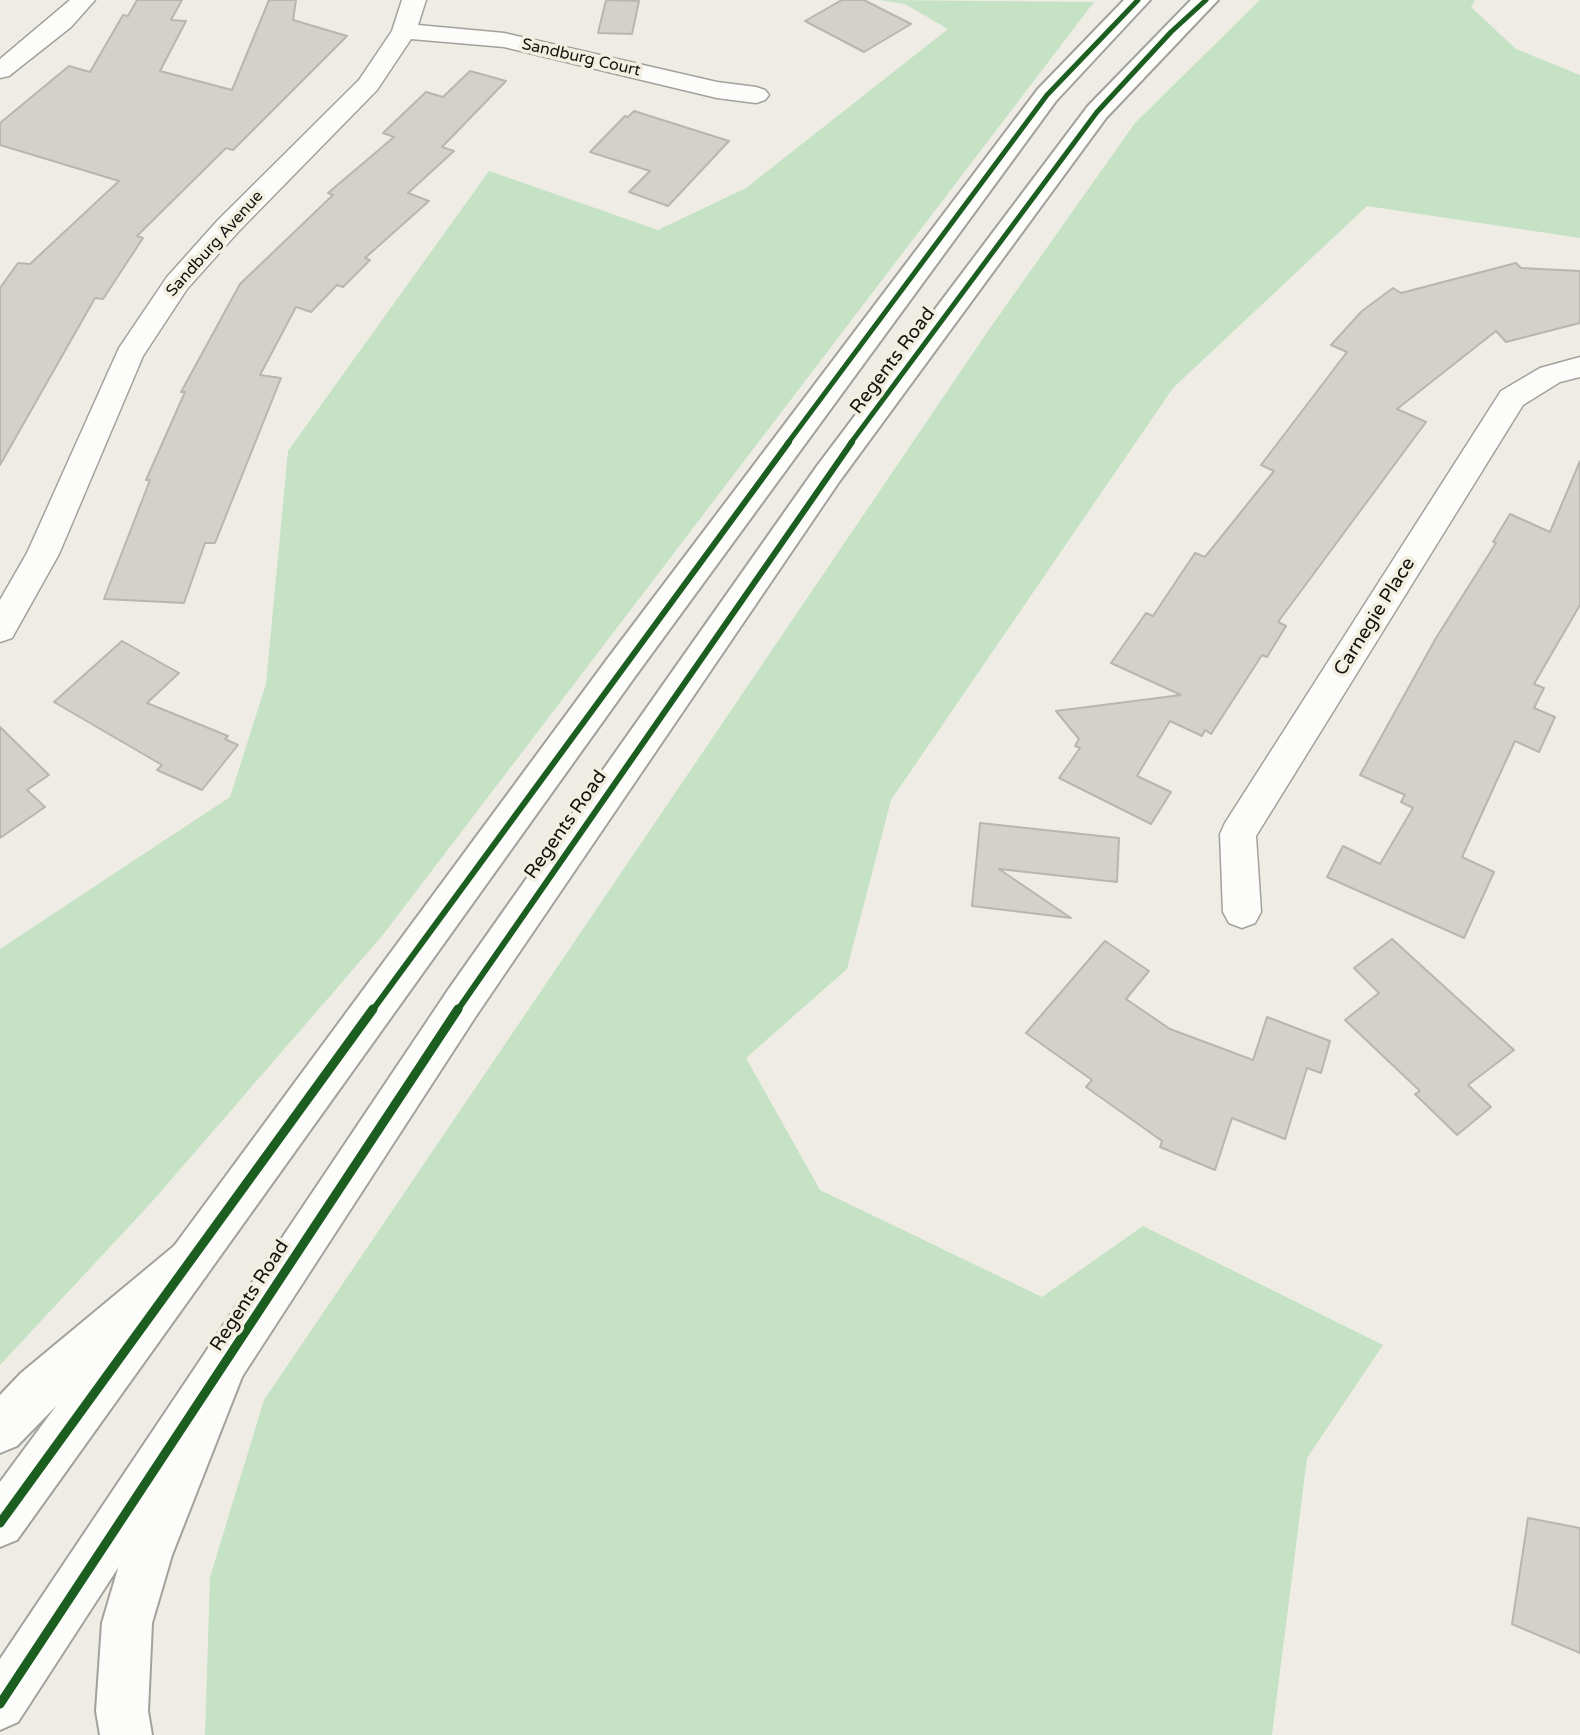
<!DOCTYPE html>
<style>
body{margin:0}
canvas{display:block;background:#eeece4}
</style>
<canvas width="1580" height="1735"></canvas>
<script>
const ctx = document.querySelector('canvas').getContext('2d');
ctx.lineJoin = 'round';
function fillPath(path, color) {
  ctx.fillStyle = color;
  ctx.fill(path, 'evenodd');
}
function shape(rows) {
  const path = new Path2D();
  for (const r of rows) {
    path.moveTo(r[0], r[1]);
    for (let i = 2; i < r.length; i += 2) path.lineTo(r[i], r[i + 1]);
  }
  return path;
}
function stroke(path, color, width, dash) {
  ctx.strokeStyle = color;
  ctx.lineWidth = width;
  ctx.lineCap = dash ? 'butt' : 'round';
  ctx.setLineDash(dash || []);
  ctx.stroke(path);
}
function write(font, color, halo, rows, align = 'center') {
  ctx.font = font + ' "Varela Round",sans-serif';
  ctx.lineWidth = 7;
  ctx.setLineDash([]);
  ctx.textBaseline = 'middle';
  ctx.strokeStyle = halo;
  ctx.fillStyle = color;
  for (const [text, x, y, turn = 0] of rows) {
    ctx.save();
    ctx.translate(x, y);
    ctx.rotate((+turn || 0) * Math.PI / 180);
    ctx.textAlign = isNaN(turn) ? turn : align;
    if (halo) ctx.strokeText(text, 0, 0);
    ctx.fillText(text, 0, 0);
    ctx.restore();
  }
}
fillPath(shape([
 [879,0,1094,2,382,936,150,1204,0,1365,0,949,230,797,266,684,288,451,489,171,658,230,746,188,948,29,905,4],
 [1260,0,1475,0,1471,7,1516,49,1580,75,1580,238,1367,206,1173,388,891,800,847,969,746,1058,820,1190,1042,1297,1143,1226,1383,1345,1307,1458,1272,1735,205,1735,210,1577,264,1400,988,331,1135,123]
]), '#c5e3c4');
const building = shape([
 [137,0,182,0,171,20,186,21,160,71,232,90,269,0,296,0,293,20,347,36,233,150,226,148,137,236,143,238,103,299,95,298,0,465,0,288,18,263,30,264,119,181,0,145,0,123,69,66,90,72,123,15,128,16,137,0],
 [606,0,639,1,632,34,598,33,606,0],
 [842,0,864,0,911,24,864,52,805,21,842,0],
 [470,71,506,81,442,147,454,151,408,193,429,201,365,258,370,260,343,287,337,285,311,312,296,307,260,375,281,378,215,543,205,543,184,603,104,599,150,480,146,480,185,392,181,392,240,284,333,195,328,193,394,137,383,133,426,92,443,97,470,71],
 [634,111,729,141,668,206,629,192,650,171,590,152,625,116,628,117,634,111],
 [1516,263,1521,268,1580,271,1580,323,1506,342,1496,331,1397,409,1426,422,1278,622,1286,626,1267,657,1262,655,1211,734,1205,730,1202,736,1170,721,1137,776,1171,792,1151,824,1059,778,1080,748,1075,746,1079,739,1056,711,1181,695,1111,663,1146,613,1153,616,1195,553,1205,557,1274,471,1261,465,1347,352,1331,345,1362,311,1393,288,1401,293,1516,263],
 [1580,461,1580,605,1534,684,1544,688,1534,708,1555,717,1539,752,1515,741,1462,857,1494,872,1464,938,1327,877,1343,846,1380,864,1413,808,1401,802,1405,795,1360,775,1436,638,1496,543,1493,542,1510,514,1550,532,1580,461],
 [122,641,179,673,147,703,228,736,225,739,238,745,202,790,157,770,162,765,54,702,122,641],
 [0,727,49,775,27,790,45,807,0,838,0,727],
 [980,823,1119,838,1117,882,999,869,1071,918,972,906,980,823],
 [1392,939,1514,1050,1468,1085,1491,1107,1457,1135,1415,1094,1420,1091,1345,1020,1379,993,1354,968,1392,939],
 [1105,941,1149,971,1126,999,1170,1029,1253,1060,1267,1017,1330,1041,1321,1073,1307,1068,1285,1139,1232,1118,1215,1170,1160,1147,1162,1141,1086,1087,1092,1080,1026,1033,1105,941],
 [1528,1518,1580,1528,1580,1653,1512,1624,1528,1518]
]);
fillPath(building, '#d4d0cb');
stroke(building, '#b8b6b0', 2);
const street = shape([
 [70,0,95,0,71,27,9,76,0,78,0,59,70,0],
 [402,0,426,0,418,25,504,33,717,82,756,87,765,90,769,95,765,100,756,103,717,98,504,47,411,39,377,90,238,232,187,289,143,356,59,554,12,638,0,642,0,600,27,553,119,348,167,277,218,220,359,80,392,31,402,0],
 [1580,357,1580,377,1560,382,1523,405,1256,836,1261,912,1255,923,1242,928,1229,923,1223,912,1220,834,1225,823,1501,391,1540,368,1580,357]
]);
const secondary = shape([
 [1124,0,1150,0,1056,101,634,678,17,1540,0,1547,0,1482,608,658,1038,89,1124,0],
 [1191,0,1218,0,1106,118,839,482,476,1016,18,1722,0,1730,0,1659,448,990,817,466,1088,106,1191,0]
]);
const highway = shape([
 [190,1239,206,1246,212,1261,206,1276,55,1407,17,1446,0,1453,0,1395,21,1373,174,1246,190,1239],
 [224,1341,240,1348,247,1364,172,1555,152,1623,148,1711,152,1735,100,1735,96,1711,102,1623,122,1555,208,1348,224,1341]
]);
stroke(street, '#a2a19b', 3);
stroke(secondary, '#a2a19b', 4);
stroke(highway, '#a2a19b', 4);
fillPath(street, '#fcfcfb');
fillPath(secondary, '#fcfcfb');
fillPath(highway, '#fcfcfb');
stroke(shape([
 [787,444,1047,95,1138,0],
 [850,444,1097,112,1171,32,1206,0]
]), '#1b5e20', 5);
stroke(shape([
 [372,1011,789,442],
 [457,1011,852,442]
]), '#1b5e20', 6);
stroke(shape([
 [0,1523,373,1009],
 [0,1704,458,1009]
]), '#1b5e20', 9);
write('16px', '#13120d', '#f2eee0', [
 ["Sandburg Court",581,58,13],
 ["Sandburg Avenue",215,244,-48]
]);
write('19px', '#13120d', '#f2eee0', [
 ["Regents Road",893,361,-53],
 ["Carnegie Place",1375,617,-58],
 ["Regents Road",566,825,-55],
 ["Regents Road",250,1296,-57]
]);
</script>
